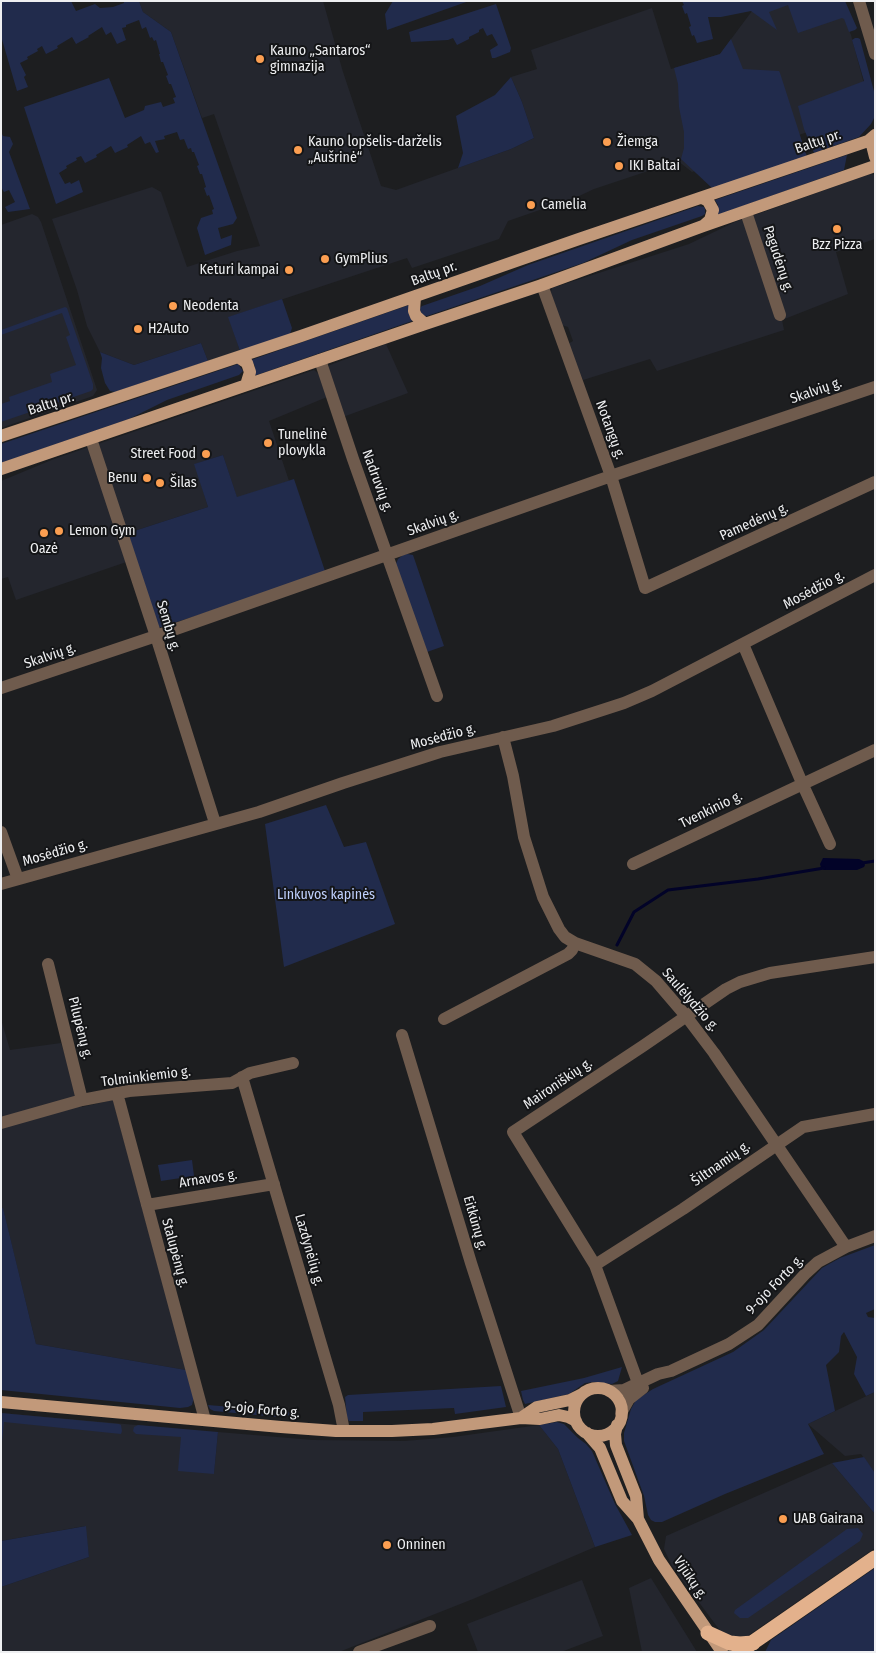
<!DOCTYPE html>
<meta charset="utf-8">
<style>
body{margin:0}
#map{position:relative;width:876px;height:1653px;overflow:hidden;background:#1d1e20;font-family:"Fira Sans Condensed",sans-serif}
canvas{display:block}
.frame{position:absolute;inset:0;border:2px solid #eeeff1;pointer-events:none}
</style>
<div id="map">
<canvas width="876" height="1653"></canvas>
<div class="frame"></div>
</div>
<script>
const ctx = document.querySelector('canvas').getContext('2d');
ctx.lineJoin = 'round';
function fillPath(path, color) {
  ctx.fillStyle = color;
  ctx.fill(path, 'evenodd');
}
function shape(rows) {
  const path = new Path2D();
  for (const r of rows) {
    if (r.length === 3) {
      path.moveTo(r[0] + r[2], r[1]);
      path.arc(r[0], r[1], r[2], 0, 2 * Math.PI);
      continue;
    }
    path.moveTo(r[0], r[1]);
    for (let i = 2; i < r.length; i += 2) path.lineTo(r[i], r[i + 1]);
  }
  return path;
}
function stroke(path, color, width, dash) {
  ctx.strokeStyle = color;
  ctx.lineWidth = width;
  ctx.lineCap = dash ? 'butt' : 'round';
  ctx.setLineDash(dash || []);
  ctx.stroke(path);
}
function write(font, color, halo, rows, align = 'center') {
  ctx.font = font + ' "Fira Sans Condensed",sans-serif';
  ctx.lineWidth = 4;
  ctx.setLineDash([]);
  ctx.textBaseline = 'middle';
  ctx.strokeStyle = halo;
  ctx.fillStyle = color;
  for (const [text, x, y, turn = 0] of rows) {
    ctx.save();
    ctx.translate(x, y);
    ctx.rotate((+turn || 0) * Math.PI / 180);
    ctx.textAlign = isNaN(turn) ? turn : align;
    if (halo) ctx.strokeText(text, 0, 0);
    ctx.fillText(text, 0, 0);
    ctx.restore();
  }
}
fillPath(shape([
 [139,1,323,1,343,72,381,186,396,190,511,149,534,138,522,102,511,77,537,69,531,50,652,8,671,69,720,54,752,11,776,1,837,1,851,35,871,110,692,172,678,161,594,189,577,197,508,221,499,239,412,268,407,258,229,317,240,351,208,361,201,343,134,365,100,352,87,326,77,290,52,219,152,187,161,192,187,267,237,251,260,246,214,114,202,118,171,32,143,12],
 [870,174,875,175,875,239,836,252,848,294,782,320,784,330,657,371,650,359,583,380,568,344,573,341,568,327,561,325,551,292,552,288,689,244,735,222],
 [32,214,38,217,41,222,97,390,93,396,1,428,1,225],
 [386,344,408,393,343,417,328,367,330,365],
 [314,370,320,375,327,397,269,421,289,481,237,498,223,455,195,464,208,507,128,533,135,559,16,600,8,577,1,579,1,481,54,459],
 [1,1019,10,1050,61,1043,82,1107,113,1100,186,1370,36,1344,3,1209,1,1209],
 [875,1392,875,1473,861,1454,845,1456,808,1424],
 [1,1413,181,1429,214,1473,218,1432,313,1440,404,1441,453,1437,539,1425,558,1449,595,1547,473,1599,339,1652,1,1652,1,1587,89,1557,85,1526,1,1541],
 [832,1463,875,1514,875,1548,746,1637,737,1639,721,1632,672,1566,664,1549,666,1536],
 [651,1578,697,1652,642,1652,629,1588],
 [582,1580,603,1636,561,1652,478,1652,467,1624]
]), '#24262e');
fillPath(shape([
 [1,1,71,1,76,11,95,4,100,8,113,7,124,3,124,1,139,1,143,12,171,32,237,218,233,224,218,228,221,239,232,235,231,245,205,255,197,228,201,218,213,214,212,210,214,209,209,195,207,196,204,188,206,187,202,174,200,174,197,166,199,165,194,152,192,152,191,148,188,149,184,139,180,140,177,132,164,136,165,139,155,141,159,152,156,153,150,142,145,144,141,136,127,145,128,147,115,153,111,146,96,155,97,157,85,163,81,156,76,158,77,160,66,166,67,168,59,173,65,184,70,182,71,184,79,180,83,192,56,204,24,107,109,78,125,118,144,110,145,106,161,102,163,107,175,103,173,98,176,97,171,84,169,84,166,76,168,75,163,62,161,62,159,54,160,54,156,40,154,41,152,37,150,38,146,27,142,29,139,20,126,25,126,27,122,28,126,40,117,44,111,32,106,35,102,27,88,36,89,37,76,44,72,37,57,46,58,48,46,54,42,46,37,49,38,51,27,57,28,59,20,63,26,75,24,77,28,87,17,91,1,36],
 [393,1,469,1,387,30,385,14],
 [682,1,845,1,857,28,855,30,849,32,844,19,842,18,798,33,788,5,769,12,777,30,751,11,721,17,708,17,713,39,697,43,694,35,692,36,689,27,691,26,687,13,685,14,682,6,684,5],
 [496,4,511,48,510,52,495,58,492,58,490,50,498,45,492,34,487,36,483,28,479,30,479,32,469,37,469,39,457,45,453,38,448,40,411,42,409,32],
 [855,38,858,38,860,39,875,95,875,116,871,124,859,137,814,153,804,129,798,106,864,81,852,40],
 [731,39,743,69,779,71,780,73,807,157,712,188,681,159,684,148,684,132,679,107,678,84,674,68,720,54],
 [511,77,522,102,534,138,511,149,458,168,463,153,456,116,495,95],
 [1,132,3,136,10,137,13,144,9,152,30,209,8,212,5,207,15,202,9,190,4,192,1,187],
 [847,155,844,170,718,215,718,205,715,200],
 [698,206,704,207,705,209,705,214,702,216,632,240,583,263,427,316,421,315,420,308,422,306,480,286,528,265],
 [282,299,292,328,290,334,240,351,228,317],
 [409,305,409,314,412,321,254,376,255,366,251,360],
 [65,307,67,308,93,384,93,389,91,391,1,422,1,404,10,401,9,397,52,382,50,374,76,365,66,337,70,335,62,313,1,335,1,330],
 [201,343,208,361,115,392,110,391,105,383,101,368,102,358,100,352,134,365],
 [238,364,243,371,239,375,167,400,129,419,1,463,1,444],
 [223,455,237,497,294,479,326,574,158,628,128,533,208,507,194,464],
 [407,554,413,555,444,646,427,652,395,566,398,559,403,555],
 [326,805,344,847,366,842,395,924,284,967,265,824],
 [192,1160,194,1176,161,1181,158,1165],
 [3,1208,36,1344,186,1370,194,1397,192,1405,188,1407,180,1408,1,1390,1,1209],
 [875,1245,875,1309,866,1313,868,1317,875,1318,875,1392,866,1396,854,1374,857,1357,844,1332,841,1336,839,1352,826,1365,835,1411,808,1424,824,1454,725,1494,662,1522,655,1522,651,1520,648,1515,644,1496,624,1441,624,1433,631,1409,636,1400,653,1389,733,1352,764,1330,822,1268,840,1258],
 [622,1367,618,1381,612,1384,594,1382,585,1383,569,1394,525,1404,523,1400,521,1391,584,1378],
 [501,1386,506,1407,455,1414,454,1408,363,1412,363,1421,349,1421,347,1418,345,1397,348,1395],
 [208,1405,291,1412,291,1415,277,1417,214,1411,210,1409],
 [1,1413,119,1424,121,1425,122,1431,121,1434,4,1422,1,1452],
 [557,1422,564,1424,578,1438,586,1444,592,1451,615,1504,632,1535,595,1547,558,1449,539,1425],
 [138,1425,218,1432,214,1474,178,1471,181,1437,136,1434,133,1431,134,1427],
 [864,1457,875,1473,875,1514,832,1463],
 [86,1526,89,1557,1,1587,1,1541],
 [858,1528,863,1534,860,1541,748,1618,740,1618,734,1613,735,1610,847,1529],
 [875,1568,875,1652,765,1652,771,1640]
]), '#212b4c');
fillPath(shape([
 [823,858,859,859,863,861,865,865,864,867,857,870,824,870,821,868,820,864]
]), '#020328');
stroke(shape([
 [862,863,875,861],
 [617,945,634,912,668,890,758,879,824,868]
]), '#020328', 3);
stroke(shape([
 [859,1,875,54],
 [746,212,780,315],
 [542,285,611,476,645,588,875,482],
 [320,360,353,459,437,696],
 [91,439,156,636,215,823],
 [743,644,802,783,830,844],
 [1,688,156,636,611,476,875,387],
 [503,737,513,776,524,837,543,897,559,929,565,937,575,943,635,964,656,981,686,1016,714,1053,846,1247],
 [1,832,18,879],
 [633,864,875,750],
 [1,884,259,812,343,783,440,752,553,726,624,703,652,691,875,575],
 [48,964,82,1100],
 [444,1019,568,954,572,950,575,943],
 [402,1035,471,1263,521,1418],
 [242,1077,339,1405,344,1431],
 [117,1093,205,1420],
 [1,1123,82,1100,129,1091,232,1083,250,1073,293,1063],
 [147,1205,274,1184],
 [595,1265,683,1209,803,1127,875,1114],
 [609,1391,624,1390,658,1374,671,1371,729,1344,758,1325,806,1273,818,1262,846,1247,875,1236],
 [637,1391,638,1383,595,1265,513,1132,643,1046,726,989,740,982,770,973,875,957],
 [621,1413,629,1399,643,1388],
 [359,1652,430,1626]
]), '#6f5b4d', 12);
stroke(shape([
 [875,136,872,145,875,157],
 [702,198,708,201,713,210,710,220,703,226],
 [415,297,414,311,416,316,425,324],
 [238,357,247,363,250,372,246,385],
 [1,436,301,336,579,239,868,141,875,135],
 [1,469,425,324,542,285,703,226,875,166],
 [598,1412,24],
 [1,1402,281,1427,336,1431,392,1431,433,1429,521,1418,540,1419,559,1415,568,1417,576,1421],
 [521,1418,537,1407,570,1400,582,1394],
 [617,1425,615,1434,616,1445,636,1496,638,1519],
 [587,1433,600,1448,622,1501,638,1519,659,1560,722,1652]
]), '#c2997a', 12);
stroke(shape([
 [708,1633,730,1643,740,1644,753,1643],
 [739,1652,875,1558]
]), '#e3b18c', 15);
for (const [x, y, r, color] of [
 [260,59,5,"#fb9e51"],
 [607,142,5,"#fb9e51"],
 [298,150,5,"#fb9e51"],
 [619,166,5,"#fb9e51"],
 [531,205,5,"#fb9e51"],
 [837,229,5,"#fb9e51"],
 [325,259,5,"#fb9e51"],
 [289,270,5,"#fb9e51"],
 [173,306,5,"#fb9e51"],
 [138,329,5,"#fb9e51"],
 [268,443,5,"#fb9e51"],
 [206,454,5,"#fb9e51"],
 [147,478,5,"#fb9e51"],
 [160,483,5,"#fb9e51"],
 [59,531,5,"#fb9e51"],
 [44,533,5,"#fb9e51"],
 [783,1519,5,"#fb9e51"],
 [387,1545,5,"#fb9e51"]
]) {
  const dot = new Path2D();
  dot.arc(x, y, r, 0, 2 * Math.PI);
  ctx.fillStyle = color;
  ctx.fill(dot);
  stroke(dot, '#141517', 2);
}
write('14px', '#eeeff1', '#141517', [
 ["Kauno „Santaros“",270,51],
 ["gimnazija",270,67],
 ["Kauno lopšelis-darželis",308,142],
 ["„Aušrinė“",308,158],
 ["Žiemga",617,142],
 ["IKI Baltai",629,166],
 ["Camelia",541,205],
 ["Bzz Pizza",837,245,"center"],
 ["GymPlius",335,259],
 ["Keturi kampai",279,270,"right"],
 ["Neodenta",183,306],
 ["H2Auto",148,329],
 ["Tunelinė",278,435],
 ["plovykla",278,451],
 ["Street Food",196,454,"right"],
 ["Benu",137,478,"right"],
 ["Šilas",170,483],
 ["Lemon Gym",69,531],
 ["Oazė",44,549,"center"],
 ["UAB Gairana",793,1519],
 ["Onninen",397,1545]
], 'left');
write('14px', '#eeeff1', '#141517', [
 ["Baltų pr.",818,142,-19],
 ["Pagudėnų g.",778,259,72],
 ["Baltų pr.",434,274,-20],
 ["Skalvių g.",816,391,-19],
 ["Baltų pr.",51,404,-18],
 ["Notangų g.",610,430,70],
 ["Nadruvių g.",377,481,70],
 ["Pamedėnų g.",754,522,-24],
 ["Skalvių g.",433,523,-20],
 ["Mosėdžio g.",814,590,-28],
 ["Sembų g.",168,626,73],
 ["Skalvių g.",50,656,-19],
 ["Mosėdžio g.",443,737,-15],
 ["Tvenkinio g.",711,810,-26],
 ["Mosėdžio g.",55,853,-16],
 ["Saulėlydžio g.",690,1000,49],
 ["Pilupėnų g.",80,1028,76],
 ["Tolminkiemio g.",146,1077,-7],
 ["Maironiškių g.",558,1084,-34],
 ["Šiltnamių g.",721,1164,-35],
 ["Arnavos g.",208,1179,-9],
 ["Eitkūnų g.",475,1223,74],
 ["Lazdynėlių g.",309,1250,74],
 ["Stalupėnų g.",175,1253,75],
 ["9-ojo Forto g.",775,1285,-46],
 ["9-ojo Forto g.",262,1410,5],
 ["Vijūkų g.",690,1578,56]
]);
write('14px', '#bfd0fc', '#141517', [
 ["Linkuvos kapinės",326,895]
]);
</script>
